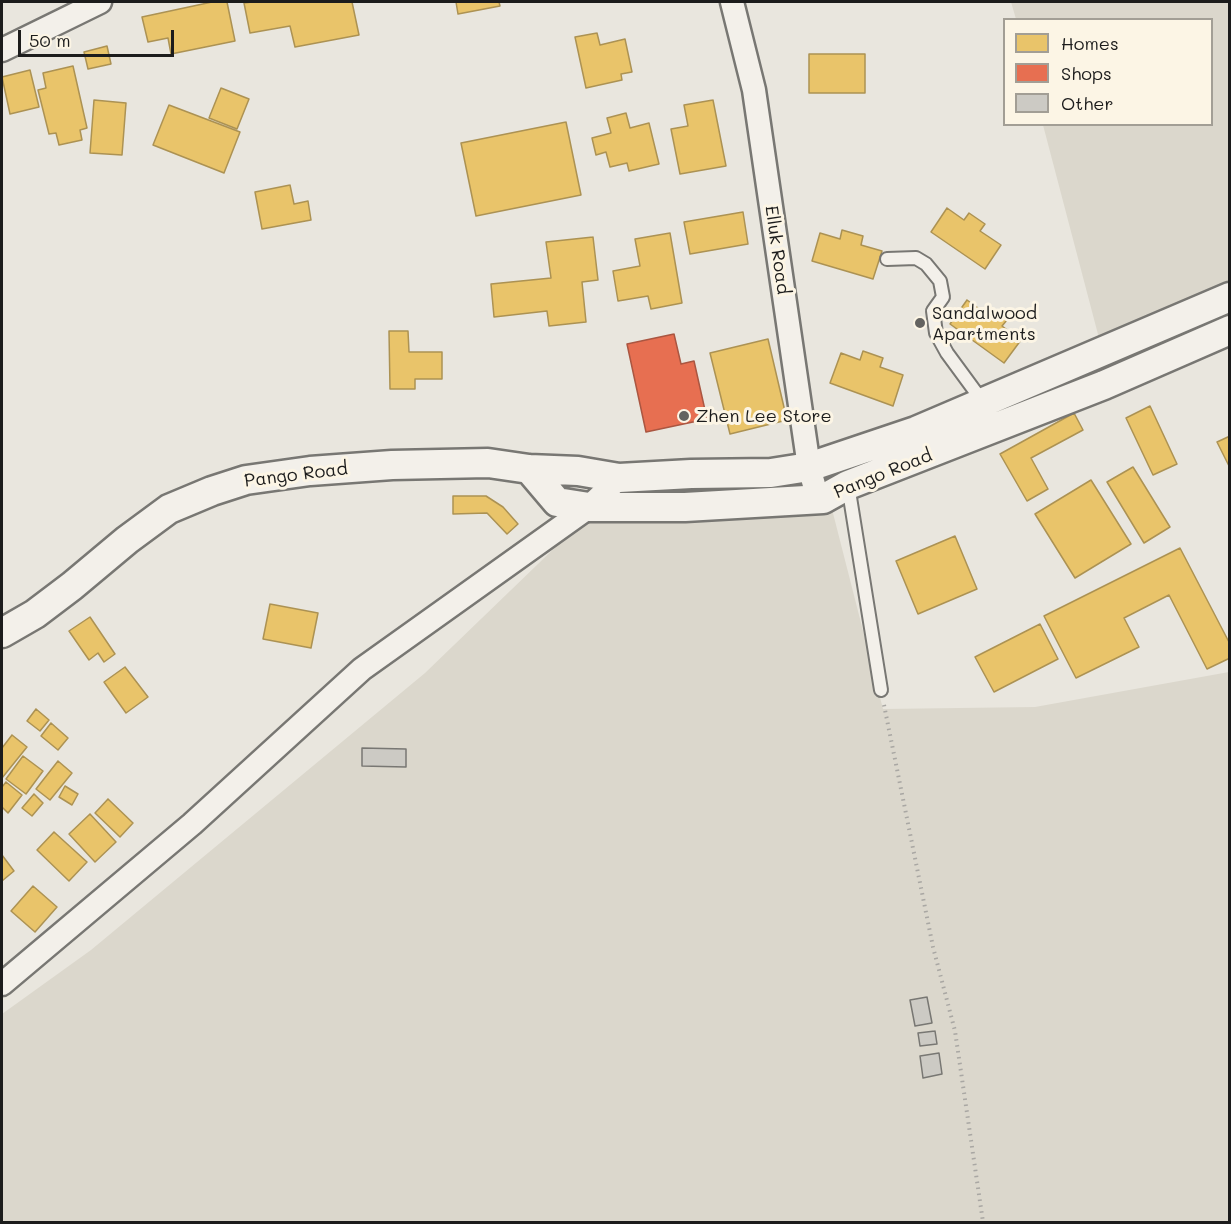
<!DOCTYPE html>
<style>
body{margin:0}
#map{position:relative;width:1231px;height:1224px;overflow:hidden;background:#e9e6de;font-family:Mali,sans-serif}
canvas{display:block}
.frame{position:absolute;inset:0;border:3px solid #1c1c1c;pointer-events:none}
.legend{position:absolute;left:1003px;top:18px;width:210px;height:108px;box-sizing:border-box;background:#fcf5e5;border:2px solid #a29e95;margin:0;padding:8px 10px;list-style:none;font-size:18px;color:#1c1c1c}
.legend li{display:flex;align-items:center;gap:12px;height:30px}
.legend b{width:30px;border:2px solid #a29e95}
.scale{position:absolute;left:18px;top:30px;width:156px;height:27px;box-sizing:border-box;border:3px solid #1c1c1c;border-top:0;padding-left:8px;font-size:18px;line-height:21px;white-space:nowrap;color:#1c1c1c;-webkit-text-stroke:4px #fcf5e5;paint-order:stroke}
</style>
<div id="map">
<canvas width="1231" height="1224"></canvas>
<div class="frame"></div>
<ul class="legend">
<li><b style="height:16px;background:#e9c46a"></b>Homes</li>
<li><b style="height:16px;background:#e76f51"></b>Shops</li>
<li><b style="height:16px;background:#cccac4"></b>Other</li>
</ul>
<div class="scale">50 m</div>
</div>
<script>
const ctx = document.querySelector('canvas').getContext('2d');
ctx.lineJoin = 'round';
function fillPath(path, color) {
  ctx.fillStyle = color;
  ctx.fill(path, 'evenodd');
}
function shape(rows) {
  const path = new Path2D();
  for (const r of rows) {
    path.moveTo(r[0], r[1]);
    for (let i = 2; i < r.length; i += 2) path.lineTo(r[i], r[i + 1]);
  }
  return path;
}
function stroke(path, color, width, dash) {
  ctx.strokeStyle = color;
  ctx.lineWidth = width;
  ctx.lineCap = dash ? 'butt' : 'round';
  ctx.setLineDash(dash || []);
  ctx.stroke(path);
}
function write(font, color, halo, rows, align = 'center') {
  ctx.font = font + ' Mali,sans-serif';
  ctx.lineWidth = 6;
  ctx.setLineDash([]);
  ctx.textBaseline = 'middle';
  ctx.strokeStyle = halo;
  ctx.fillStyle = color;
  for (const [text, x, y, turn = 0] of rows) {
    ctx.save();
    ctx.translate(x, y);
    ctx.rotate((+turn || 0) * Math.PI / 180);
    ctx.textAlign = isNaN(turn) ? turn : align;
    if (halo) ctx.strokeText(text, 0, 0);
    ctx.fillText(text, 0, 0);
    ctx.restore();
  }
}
fillPath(shape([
 [1011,2,1229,2,1229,304,1105,361,1043,125,1212,124,1212,20,1016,19],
 [823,474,883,709,1035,707,1229,672,1229,1222,2,1222,2,1014,91,950,425,673,624,481]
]), '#dbd7cc');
const homes = shape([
 [212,2,227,2,235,41,171,54,168,38,148,42,142,17,212,2],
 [252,2,352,2,359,35,295,47,290,26,250,33,244,3,252,2],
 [456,2,499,2,500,6,458,14,456,2],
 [597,33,600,45,625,39,632,72,621,74,622,80,586,88,575,37,597,33],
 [107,46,111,64,88,69,84,52,107,46],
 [809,54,865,54,865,93,809,93,809,54],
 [73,66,87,128,80,130,82,140,59,145,56,133,49,134,38,90,46,88,43,73,73,66],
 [30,70,39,107,10,114,2,77,30,70],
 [221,88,249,99,237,129,209,118,221,88],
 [94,100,126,103,122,155,90,153,94,100],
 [713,100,726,166,680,174,671,129,688,126,684,105,713,100],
 [169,105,240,132,224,173,153,145,169,105],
 [626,113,630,128,649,123,659,164,629,171,627,163,610,167,606,152,596,155,592,138,611,133,607,118,626,113],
 [566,122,581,195,476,216,461,143,566,122],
 [290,185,294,204,308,201,311,220,262,229,255,192,290,185],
 [947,208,964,220,969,213,985,224,980,231,1001,245,985,269,931,232,947,208],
 [743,212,748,244,690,254,684,222,743,212],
 [842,230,863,236,861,245,882,251,873,279,812,261,820,233,840,239,842,230],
 [670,233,682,303,651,309,648,296,618,301,613,271,640,266,635,239,670,233],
 [593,237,598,280,582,282,586,322,549,326,547,311,494,317,491,284,551,278,546,242,593,237],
 [967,300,985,313,989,307,1007,320,1002,326,1021,340,1004,363,950,324,967,300],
 [389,331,408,331,409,352,442,352,442,379,415,379,415,389,390,389,389,331],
 [768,339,787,420,730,434,710,353,768,339],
 [863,351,883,358,880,367,903,375,893,406,830,383,841,353,860,360,863,351],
 [1150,406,1177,464,1153,475,1126,418,1150,406],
 [1074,413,1083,430,1031,458,1048,489,1027,501,1000,454,1074,413],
 [1230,436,1230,468,1217,442,1230,436],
 [1133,467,1170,527,1144,543,1107,482,1133,467],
 [1091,480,1131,544,1075,578,1035,514,1091,480],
 [453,496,486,496,503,507,518,524,507,534,487,513,453,514,453,496],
 [955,536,977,589,918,614,896,561,955,536],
 [1180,548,1230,644,1230,658,1207,669,1169,595,1124,618,1139,647,1076,678,1044,616,1180,548],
 [270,604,318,613,311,648,263,639,270,604],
 [90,617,115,654,104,662,98,653,89,660,69,631,90,617],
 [1040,624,1058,659,994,692,975,657,1040,624],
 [125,667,148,697,126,713,104,682,125,667],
 [36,709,49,720,40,731,27,721,36,709],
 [51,723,68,738,58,750,41,736,51,723],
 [12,735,27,747,2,778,2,748,12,735],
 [23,756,43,771,26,794,6,779,23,756],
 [58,761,72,773,50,800,36,789,58,761],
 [6,782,22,795,8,813,2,807,2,787,6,782],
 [65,786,78,794,72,805,59,797,65,786],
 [34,794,43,803,32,816,22,808,34,794],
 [108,799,133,823,120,837,95,813,108,799],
 [90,814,116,842,95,862,69,834,90,814],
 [54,832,87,862,69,881,37,850,54,832],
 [2,855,14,871,2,881,2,855],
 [33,886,57,907,35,932,11,911,33,886]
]);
fillPath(homes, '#e9c46a');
stroke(homes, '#ac9253', 1.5);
const shops = shape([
 [674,334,681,364,694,361,707,419,646,432,627,344,674,334]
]);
fillPath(shops, '#e76f51');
stroke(shops, '#aa5641', 1.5);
const building = shape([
 [362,748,406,749,406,767,362,766,362,748],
 [927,997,932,1023,915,1026,910,1000,927,997],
 [935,1031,937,1044,920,1046,918,1033,935,1031],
 [939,1053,942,1074,923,1078,920,1056,939,1053]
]);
fillPath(building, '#cccac4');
stroke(building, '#787773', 1.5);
const service = shape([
 [887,259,916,258,926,264,940,281,943,297,933,311,936,333,947,353,983,402],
 [848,485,881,690]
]);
const minor = shape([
 [732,2,754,90,809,467,818,499],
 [2,50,100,2],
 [2,984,192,824,362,669,589,507,619,478]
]);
const tertiary = shape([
 [529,469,557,502,589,507,685,507,823,499,848,485,1104,385,1230,330],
 [2,633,35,614,72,586,127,540,169,509,212,491,246,480,310,471,392,465,488,463,529,469,578,471,619,478,691,474,771,473,809,467,916,431,1230,297]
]);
stroke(service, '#787773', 16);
stroke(minor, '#787773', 27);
stroke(tertiary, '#787773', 33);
stroke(shape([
 [884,705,933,947,955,1031,983,1222]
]), '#a9a7a3', 4, [1.5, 4.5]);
stroke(service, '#f3f0ea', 12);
stroke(minor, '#f3f0ea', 22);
stroke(tertiary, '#f3f0ea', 28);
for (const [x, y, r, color] of [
 [920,323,6,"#646360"],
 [684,416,6,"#646360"]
]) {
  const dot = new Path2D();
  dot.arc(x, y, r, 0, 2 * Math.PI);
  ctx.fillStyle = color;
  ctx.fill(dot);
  stroke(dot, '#fcf5e5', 2);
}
write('18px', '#1c1c1c', '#fcf5e5', [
 ["Elluk Road",777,250,82],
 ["Pango Road",883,474,-22],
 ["Pango Road",296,475,-7]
]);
write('18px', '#1c1c1c', '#fcf5e5', [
 ["Sandalwood",932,313],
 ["Apartments",932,334],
 ["Zhen Lee Store",696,416]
], 'left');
</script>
